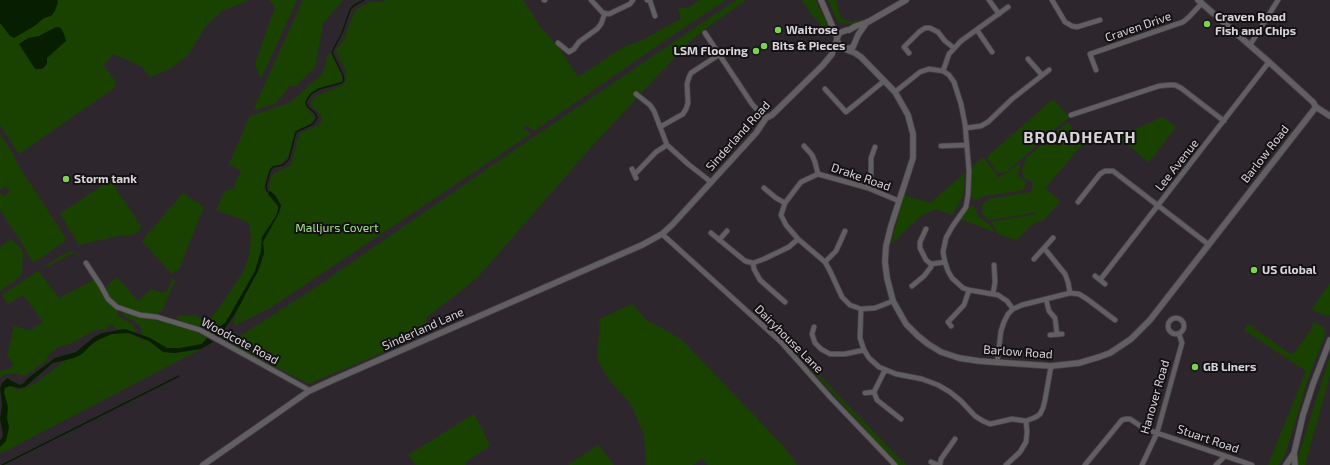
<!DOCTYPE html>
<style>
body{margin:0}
canvas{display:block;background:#2d272d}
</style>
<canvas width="1330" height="465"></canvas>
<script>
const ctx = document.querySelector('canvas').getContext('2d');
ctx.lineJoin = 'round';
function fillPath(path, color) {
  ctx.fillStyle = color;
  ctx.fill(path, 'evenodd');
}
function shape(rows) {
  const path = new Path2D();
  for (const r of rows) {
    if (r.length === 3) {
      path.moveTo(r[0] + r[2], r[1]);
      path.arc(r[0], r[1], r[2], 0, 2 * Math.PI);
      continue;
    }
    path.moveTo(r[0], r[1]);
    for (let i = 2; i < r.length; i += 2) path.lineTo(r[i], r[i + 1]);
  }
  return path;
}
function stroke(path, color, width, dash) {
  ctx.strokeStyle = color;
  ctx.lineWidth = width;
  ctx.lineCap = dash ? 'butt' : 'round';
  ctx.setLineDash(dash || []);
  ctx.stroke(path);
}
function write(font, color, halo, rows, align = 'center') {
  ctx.font = font + ' "Exo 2",sans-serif';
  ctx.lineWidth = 4;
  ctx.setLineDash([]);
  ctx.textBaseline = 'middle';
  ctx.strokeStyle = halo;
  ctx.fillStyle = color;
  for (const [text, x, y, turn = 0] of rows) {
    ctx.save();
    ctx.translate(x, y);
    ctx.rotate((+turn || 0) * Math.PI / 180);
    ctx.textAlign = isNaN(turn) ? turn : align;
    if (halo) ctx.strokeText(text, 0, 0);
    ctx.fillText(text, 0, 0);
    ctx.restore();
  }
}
fillPath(shape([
 [0,0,249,0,222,11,206,26,187,56,169,69,150,77,141,66,114,54,111,56,110,59,103,65,116,82,114,88,19,154,0,125],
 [269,0,297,0,261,79,255,64,275,7],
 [303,0,342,0,341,3,323,23,316,63,314,68,296,86,290,86,276,103,256,110,254,108],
 [386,0,523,0,541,28,557,45,578,77,622,48,647,38,660,30,681,19,678,8,688,8,700,0,726,0,686,26,534,131,526,125,523,128,531,134,270,308,234,326,235,314,258,271,264,253,263,242,281,209,275,195,270,191,270,181,273,174,290,166,293,159,299,134,319,125,321,122,321,115,312,106,311,102,316,96,341,86,345,82,346,71,338,55,336,49,343,42,355,10,370,2,383,2],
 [736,0,746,0,705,29,700,34,690,41,593,145,477,278,427,317,421,336,309,384,234,346,234,340,312,290,522,145],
 [802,0,815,0,830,29,831,34,828,36,827,32,812,15],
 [828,0,836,0,840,16,842,19,851,22,857,20,857,22,851,24,840,23,836,19],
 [331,52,333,58,341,74,342,82,315,90,306,98,305,106,315,118,309,124,296,131,288,156,284,161,280,164,271,167,266,178,264,189,278,206,278,210,276,216,262,237,261,251,255,271,230,315,225,323,217,328,215,335,203,327,185,323,177,319,177,315,187,316,196,315,202,320,208,320,216,312,244,271,249,254,251,238,250,228,249,224,246,221,216,210,225,191,233,189,241,171,229,164,250,116,286,104,292,101,321,75,325,67,327,56],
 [1053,99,1069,117,1007,171,1001,173,996,171,987,157],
 [1162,117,1176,127,1149,162,1118,137],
 [1068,122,1082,145,1045,188,1060,201,1045,219,1033,224,1016,240,998,234,991,222,1036,214,1038,212,989,220,983,215,982,211,983,203,990,199,1031,192,1033,182,1024,178,1022,170,1024,163,1026,160,1026,158],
 [0,135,14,155,16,162,65,237,65,241,33,263,25,248,0,210,0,192,3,197,10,192,6,186,0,190],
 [983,157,999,178,1020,163,1018,175,1026,183,1025,187,1023,190,981,197,976,200,973,199,971,195,971,168],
 [965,173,963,195,959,204,952,215,936,209,922,215,891,244,904,195,930,203],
 [110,180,141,226,140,230,135,234,127,236,121,235,79,245,60,214],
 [183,193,204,207,179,269,172,274,142,241],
 [970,205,975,208,978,217,989,224,995,232,960,219,968,207],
 [11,239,23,251,22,275,0,291,0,247],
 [72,251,74,251,79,255,78,257,75,252,38,271,59,298,94,280,107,301,112,305,119,309,117,315,133,325,136,333,125,329,115,329,114,326,110,324,107,329,101,329,93,331,72,343,58,347,47,356,47,360,25,376,14,373,7,374,0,377,0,371,9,369,14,365,7,356,14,326,28,330,32,330,41,323,42,320,23,295,8,304,2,295,38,271,60,256],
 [117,277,138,301,152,289,162,293,167,291,173,278,175,280,163,309,158,315,135,313,113,301,109,297,106,290,106,287],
 [1330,283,1330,315,1325,315,1313,311,1312,308,1313,307],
 [632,304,646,320,665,330,683,341,783,446,797,465,708,465,702,459,693,465,645,465,646,464,644,435,631,404,610,381,597,360,600,319],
 [123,311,137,316,173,324,192,330,207,338,202,344,180,348,167,348,150,338,142,335,140,325,124,315,122,313],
 [1314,322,1323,327,1325,330,1325,334,1307,382,1289,442,1283,459,1278,465,1268,465,1306,371,1244,330,1248,324,1290,354,1294,353,1313,327,1312,325],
 [129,333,140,338,142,341,143,341,143,339,149,341,163,352,175,353,201,349,0,454,0,447,2,446,9,427,7,418,8,407,4,392,5,388,10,386,18,390,23,389,36,383,66,360,74,358,100,339,112,334],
 [786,334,787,338,839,396,906,465,898,465,782,338],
 [1330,356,1330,375,1305,465,1298,465,1297,462,1298,457],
 [474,414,490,445,465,463,466,465,416,465,408,455],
 [598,445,614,465,568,465]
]), '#194200');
fillPath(shape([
 [0,0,57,0,58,2,55,11,51,16,44,18,36,25,14,38,10,36,0,23],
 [56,27,61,28,64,34,66,41,47,58,47,64,42,69,35,69,19,44,28,38,39,36],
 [270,191,275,195,281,205,279,213,263,242,264,253,258,271,235,314,219,337,215,335,217,328,225,323,230,315,255,271,261,251,262,237,276,216,278,210,278,206,268,194],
 [125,329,150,338,167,348,180,348,202,344,207,338,213,342,201,349,175,353,163,352,149,341,129,333,112,334,100,339,93,343,82,354,74,358,53,363,25,387,18,388,10,386,5,388,4,392,8,407,7,418,9,427,6,441,0,447,0,440,2,438,3,434,0,419,2,405,0,388,2,383,7,378,10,379,10,380,20,385,24,383,28,378,55,358,76,352,94,337,102,333]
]), '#071f00');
stroke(shape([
 [270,193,267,191,266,186,270,171,273,167,283,165,289,159,296,132,313,124,317,118,315,113,308,107,306,103,307,100,311,94,319,89,341,83,344,81,343,75,334,57,332,52,342,33,350,10,353,6,364,0],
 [2,465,179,376]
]), '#071f00', 1.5);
const minor = shape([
 [544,0,545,0],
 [591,0,603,13,609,14,630,4,633,0],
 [647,0,650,1,655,16],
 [989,0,999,14],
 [1052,0,1065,22,1072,26,1077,27,1100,20],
 [977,30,992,52],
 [705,33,752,104,759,112,766,118],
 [558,43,569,52,574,49,579,42,597,29,601,24,605,13],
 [1250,45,1278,0],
 [909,53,904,47,919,32,925,28,930,28,938,32,945,41,954,48],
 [1028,59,1042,75],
 [1096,70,1090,54,1183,22,1189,17,1202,3],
 [943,71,949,54,961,41,1008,7],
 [825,89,846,112,884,81],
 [895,92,920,72,929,69,943,71,949,75,954,82,961,104,965,124,969,171,968,195,966,207,952,227,946,238,943,252,945,262,948,271,952,278,963,288,969,290,998,295,1007,301,1013,309],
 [636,94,650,105,654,111,667,145,688,164,711,182],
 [1071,115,1159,86,1169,85,1175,85,1181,88,1224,121],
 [660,127,683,114,686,109,688,103,687,84,689,77,691,73,720,54],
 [966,128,981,126,988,122,1012,99,1049,70],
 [804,146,812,155,815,162,818,174],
 [941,146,967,145],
 [632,169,636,178],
 [635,174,656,152,667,145],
 [764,188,776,198,785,203],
 [868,188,871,178,871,158,875,147],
 [1078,202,1100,174,1105,171,1113,171,1208,244],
 [926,229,920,242,920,248,926,260,931,264,945,262],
 [711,233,745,261,753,263,764,259,789,247,798,239],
 [662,234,781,342,830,397,895,465],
 [719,240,727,231],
 [1044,248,1065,274,1068,282,1070,293],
 [1034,259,1053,238],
 [825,262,836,251,845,231],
 [86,263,101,286,108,299,117,307,140,315,157,317,200,330,307,389,309,391],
 [753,263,754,269,760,280,785,302],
 [1095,276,1105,284],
 [1100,280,1269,62],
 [912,286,924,276,931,267,931,264],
 [993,294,995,282,994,265],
 [1046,299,1049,311,1055,318,1057,334],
 [893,301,875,308,861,309,850,305,842,297,830,271,825,262,798,239,786,225,781,215,785,203,801,182,818,174,868,188,899,201],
 [861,309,860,338,864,350,869,358,879,367,896,374,922,379,938,385,950,392,961,401,975,416,983,421,990,424,1012,419,1026,421,1036,417,1040,414,1043,408,1045,400,1051,366],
 [1176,326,8],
 [951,326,948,322,964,305,969,290],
 [814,327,812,334,815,343,821,349,830,354,845,354,864,350],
 [1050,335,1062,334],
 [997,363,1001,331,1004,322,1008,314,1013,309,1022,305,1070,293,1079,294,1087,299,1115,320],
 [885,370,874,392,877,400,901,419],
 [865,393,874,392],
 [931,462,938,465],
 [940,465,941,459,955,439],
 [1006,465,1020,452,1026,442,1027,432,1026,421],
 [1085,465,1122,420,1126,419,1130,419,1145,429,1252,465],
 [1142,465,1157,433,1182,343,1179,334],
 [1216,465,1225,456]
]);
const tertiary = shape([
 [821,0,837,37],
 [1198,0,1269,62,1313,102,1316,107,1330,116],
 [849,30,856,26,868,22,906,0],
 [837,41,842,48,855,53,861,57,895,92,908,115,913,134,913,158,891,226,886,246,885,262,887,278,893,301,906,324,918,336,928,344,941,352,959,358,979,361,1051,366,1079,363,1099,357,1110,353,1131,339,1150,320,1316,107],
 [846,49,853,47,858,35,867,22],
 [1294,453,1295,465],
 [203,465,309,391,333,380,642,245,662,234,672,225,756,133,766,118,772,115,823,65,832,54,839,33,847,30],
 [1286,465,1294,453,1303,415,1313,384,1330,340]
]);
stroke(minor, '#494348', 6);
stroke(tertiary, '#494348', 7);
stroke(minor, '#625f62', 4.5);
stroke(tertiary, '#625f62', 5.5);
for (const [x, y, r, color] of [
 [1207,24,4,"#7cd154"],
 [778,30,4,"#7cd154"],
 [764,46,4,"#7cd154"],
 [756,51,4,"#7cd154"],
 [66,179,4,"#7cd154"],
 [1254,270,4,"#7cd154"],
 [1195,367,4,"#7cd154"]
]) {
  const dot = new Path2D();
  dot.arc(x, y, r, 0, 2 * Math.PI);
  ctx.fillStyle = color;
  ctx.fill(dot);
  stroke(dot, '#141114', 1.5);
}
write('bold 12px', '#d9d4d8', '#141114', [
 ["Craven Road",1215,17],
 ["Fish and Chips",1215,31],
 ["Waitrose",786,30],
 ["Bits & Pieces",772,46],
 ["LSM Flooring",748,51,"right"],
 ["Storm tank",74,179],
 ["US Global",1262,270],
 ["GB Liners",1203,367]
], 'left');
write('12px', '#d9d4d8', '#141114', [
 ["Craven Drive",1138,27,-19],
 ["Sinderland Road",738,136,-48],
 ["Barlow Road",1265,154,-52],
 ["Lee Avenue",1177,165,-52],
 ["Drake Road",861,177,19],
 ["Sinderland Lane",423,329,-24],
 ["Dairyhouse Lane",789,339,45],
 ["Woodcote Road",240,341,28],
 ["Barlow Road",1018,352,4],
 ["Hanover Road",1155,397,-74],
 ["Stuart Road",1208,439,19]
]);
write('12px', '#a0e285', '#141114', [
 ["Malljurs Covert",337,228]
]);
ctx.letterSpacing = '1px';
write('bold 16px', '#d9d4d8', '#141114', [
 ["BROADHEATH",1080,138]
]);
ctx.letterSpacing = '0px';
</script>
